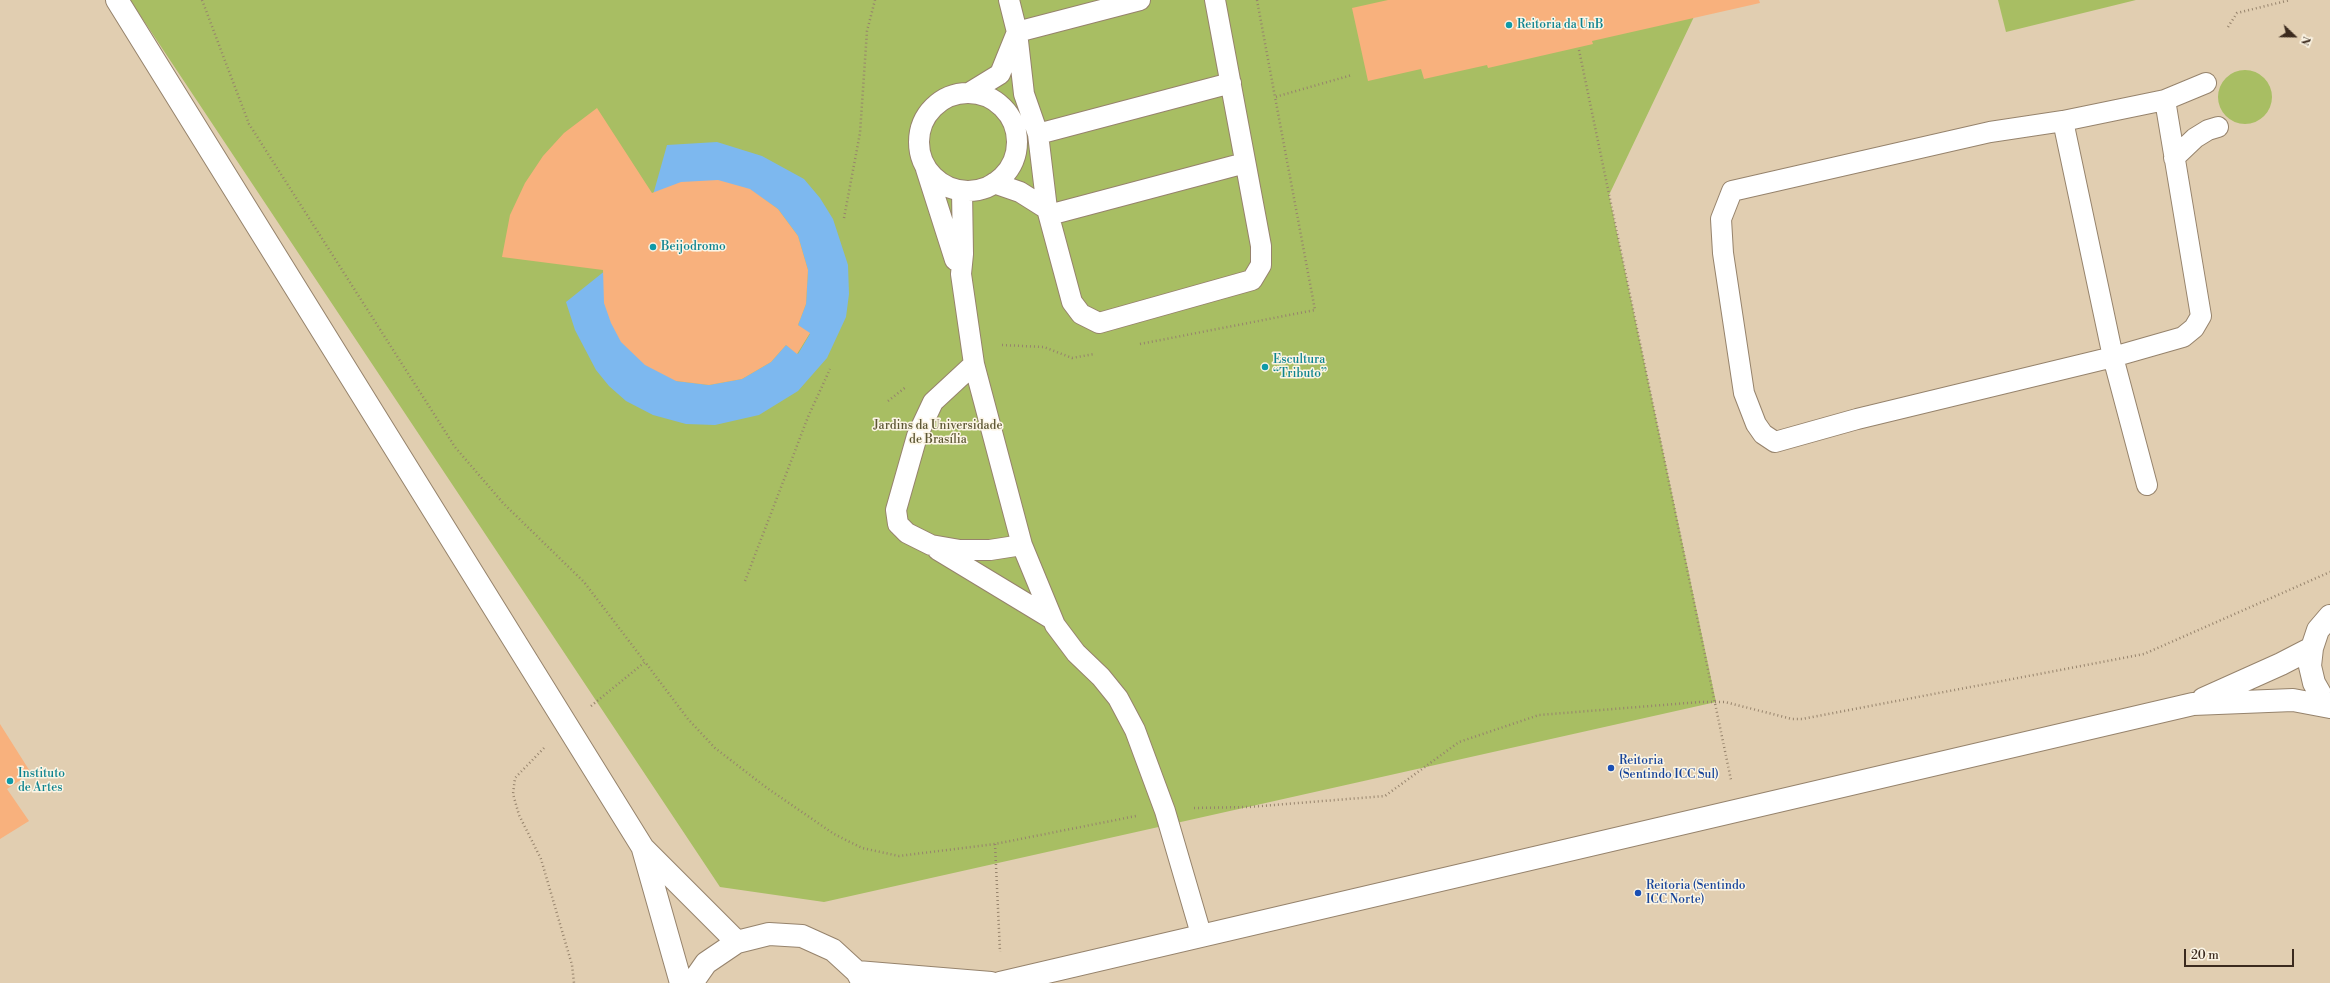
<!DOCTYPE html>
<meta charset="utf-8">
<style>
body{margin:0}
#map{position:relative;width:2330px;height:983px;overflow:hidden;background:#f0dcba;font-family:"Libre Bodoni",serif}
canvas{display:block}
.north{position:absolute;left:2274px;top:16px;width:40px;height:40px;-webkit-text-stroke:3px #fcf5e5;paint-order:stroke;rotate:112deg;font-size:11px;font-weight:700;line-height:16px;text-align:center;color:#3b2a1e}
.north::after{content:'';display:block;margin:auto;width:14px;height:18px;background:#3b2a1e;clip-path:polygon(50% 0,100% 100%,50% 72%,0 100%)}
.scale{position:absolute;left:2184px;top:949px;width:110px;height:18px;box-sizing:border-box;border:2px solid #3b2a1e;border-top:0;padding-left:5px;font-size:12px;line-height:14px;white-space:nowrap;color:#3b2a1e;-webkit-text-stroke:3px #fcf5e5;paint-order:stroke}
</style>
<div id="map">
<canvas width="2330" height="983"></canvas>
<div class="north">N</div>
<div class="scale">20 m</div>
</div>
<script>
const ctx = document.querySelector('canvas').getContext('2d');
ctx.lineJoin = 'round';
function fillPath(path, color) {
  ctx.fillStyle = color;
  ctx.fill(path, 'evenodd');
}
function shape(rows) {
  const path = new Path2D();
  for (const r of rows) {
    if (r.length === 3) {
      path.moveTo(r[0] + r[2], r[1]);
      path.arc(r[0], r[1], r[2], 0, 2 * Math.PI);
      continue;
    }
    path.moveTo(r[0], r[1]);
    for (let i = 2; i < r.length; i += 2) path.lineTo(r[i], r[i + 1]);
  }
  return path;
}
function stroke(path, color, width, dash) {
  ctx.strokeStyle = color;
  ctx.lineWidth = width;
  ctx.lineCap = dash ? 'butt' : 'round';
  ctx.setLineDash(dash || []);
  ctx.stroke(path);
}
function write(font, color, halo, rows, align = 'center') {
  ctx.font = font + ' "Libre Bodoni",serif';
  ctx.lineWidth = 3;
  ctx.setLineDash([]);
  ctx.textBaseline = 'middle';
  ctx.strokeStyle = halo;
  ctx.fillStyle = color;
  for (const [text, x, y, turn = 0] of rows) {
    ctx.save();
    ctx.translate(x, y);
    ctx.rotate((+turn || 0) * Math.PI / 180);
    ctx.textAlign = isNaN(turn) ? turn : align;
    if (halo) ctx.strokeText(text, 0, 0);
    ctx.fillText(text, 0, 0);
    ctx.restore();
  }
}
fillPath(shape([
 [0,0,2330,0,2330,983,0,983]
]), '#e1ceb1');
fillPath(shape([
 [130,0,1702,0,1609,195,1716,702,824,902,720,887],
 [1998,0,2136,0,2006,32],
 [2245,97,27]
]), '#a8be63');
fillPath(shape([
 [717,142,762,156,804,179,820,198,833,219,848,265,849,294,846,317,827,358,798,391,759,415,715,425,686,424,653,415,626,401,609,386,596,370,575,330,566,302,606,270,676,381,709,385,742,379,771,362,786,345,798,354,810,334,798,325,806,304,808,270,798,236,778,209,749,189,653,195,667,145]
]), '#7db8ef');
fillPath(shape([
 [1388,0,1759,0,1760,3,1592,41,1593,44,1488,68,1487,65,1424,79,1421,69,1368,81,1352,8],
 [597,108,652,193,681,182,718,180,750,189,778,209,798,236,808,270,806,304,798,325,810,333,797,354,786,345,771,362,742,379,709,385,676,381,645,365,621,342,611,323,604,303,603,270,502,257,510,215,525,183,543,156,564,133],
 [0,724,31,773,7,789,29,821,0,839]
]), '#f8b17d');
const service = shape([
 [1009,0,1017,32,1024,94,1038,134,1047,209,1072,302,1081,314,1099,323,1252,280,1261,265,1261,246,1215,0],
 [969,93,1000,74,1017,32,1140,0],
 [968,142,49],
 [2165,100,2201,316,2194,328,2183,337,2113,357,1857,419,1775,442,1763,434,1756,424,1744,393,1723,253,1721,219,1732,191,1990,132,2063,121,2165,100,2206,83],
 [2063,121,2113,357,2147,485],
 [1038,134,1231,83],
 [2174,158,2195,138,2208,130,2218,127],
 [926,169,955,260],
 [994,183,1020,192,1047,209],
 [962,191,963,254,961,274,974,364,1022,545,1055,625,1076,653,1101,677,1118,698,1135,730,1165,811,1201,934],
 [1049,215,1245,163],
 [974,364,933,402,917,436,896,510,898,524,907,533,931,545,960,550,990,550,1022,545],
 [938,550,1052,619]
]);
const tertiary = shape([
 [117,0,643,848,737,942],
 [2330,616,2318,630,2312,648,2310,666,2314,683,2322,697,2330,705],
 [2203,699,2281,664,2312,648],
 [643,849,681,983],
 [857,972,991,983],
 [692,983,706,963,737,942,769,934,802,936,833,950,857,972,863,983],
 [1000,983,2193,704,2293,700,2330,707]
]);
stroke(service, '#96836c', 22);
stroke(tertiary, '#96836c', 24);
stroke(shape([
 [202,0,249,124,455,447,503,503,584,582,645,662],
 [1257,0,1275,97],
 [2228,27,2237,13,2290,0],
 [1579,50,1731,780],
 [844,218,860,133,867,31,875,0],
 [1140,344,1315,310,1275,97,1352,75],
 [1002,345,1044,347,1072,358,1094,354],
 [888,401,906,387],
 [745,581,808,417,830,369],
 [591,706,645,662,688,719,715,748,767,788,834,834,862,848,899,856,995,844,1136,816],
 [544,748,515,778,513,794,519,815,541,859,572,965,574,983],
 [1194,808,1249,807,1385,796,1459,742,1539,715,1700,702,1725,702,1792,719,1802,719,2144,654,2330,572],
 [995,844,1000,952]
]), '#96836c', 2.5, [1, 3]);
stroke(service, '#fff', 20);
stroke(tertiary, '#fff', 22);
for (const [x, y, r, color] of [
 [1509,25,4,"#0f9aa8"],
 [653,247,4,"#0f9aa8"],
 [1265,367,4,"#0f9aa8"],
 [1611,768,4,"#1a4fb4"],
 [10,781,4,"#0f9aa8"],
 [1638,893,4,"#1a4fb4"]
]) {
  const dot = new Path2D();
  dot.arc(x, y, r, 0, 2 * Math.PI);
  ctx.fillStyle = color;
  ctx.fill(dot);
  stroke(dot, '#fcf5e5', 1.5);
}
write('12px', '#0d838f', '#fcf5e5', [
 ["Reitoria da UnB",1517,25],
 ["Beijodromo",661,247],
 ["Escultura",1273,360],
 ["“Tributo”",1273,374],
 ["Instituto",18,774],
 ["de Artes",18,788]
], 'left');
write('12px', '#5c5633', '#fcf5e5', [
 ["Jardins da Universidade",938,426],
 ["de Brasília",938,440]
]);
write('12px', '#164399', '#fcf5e5', [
 ["Reitoria",1619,761],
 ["(Sentindo ICC Sul)",1619,775],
 ["Reitoria (Sentindo",1646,886],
 ["ICC Norte)",1646,900]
], 'left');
</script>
